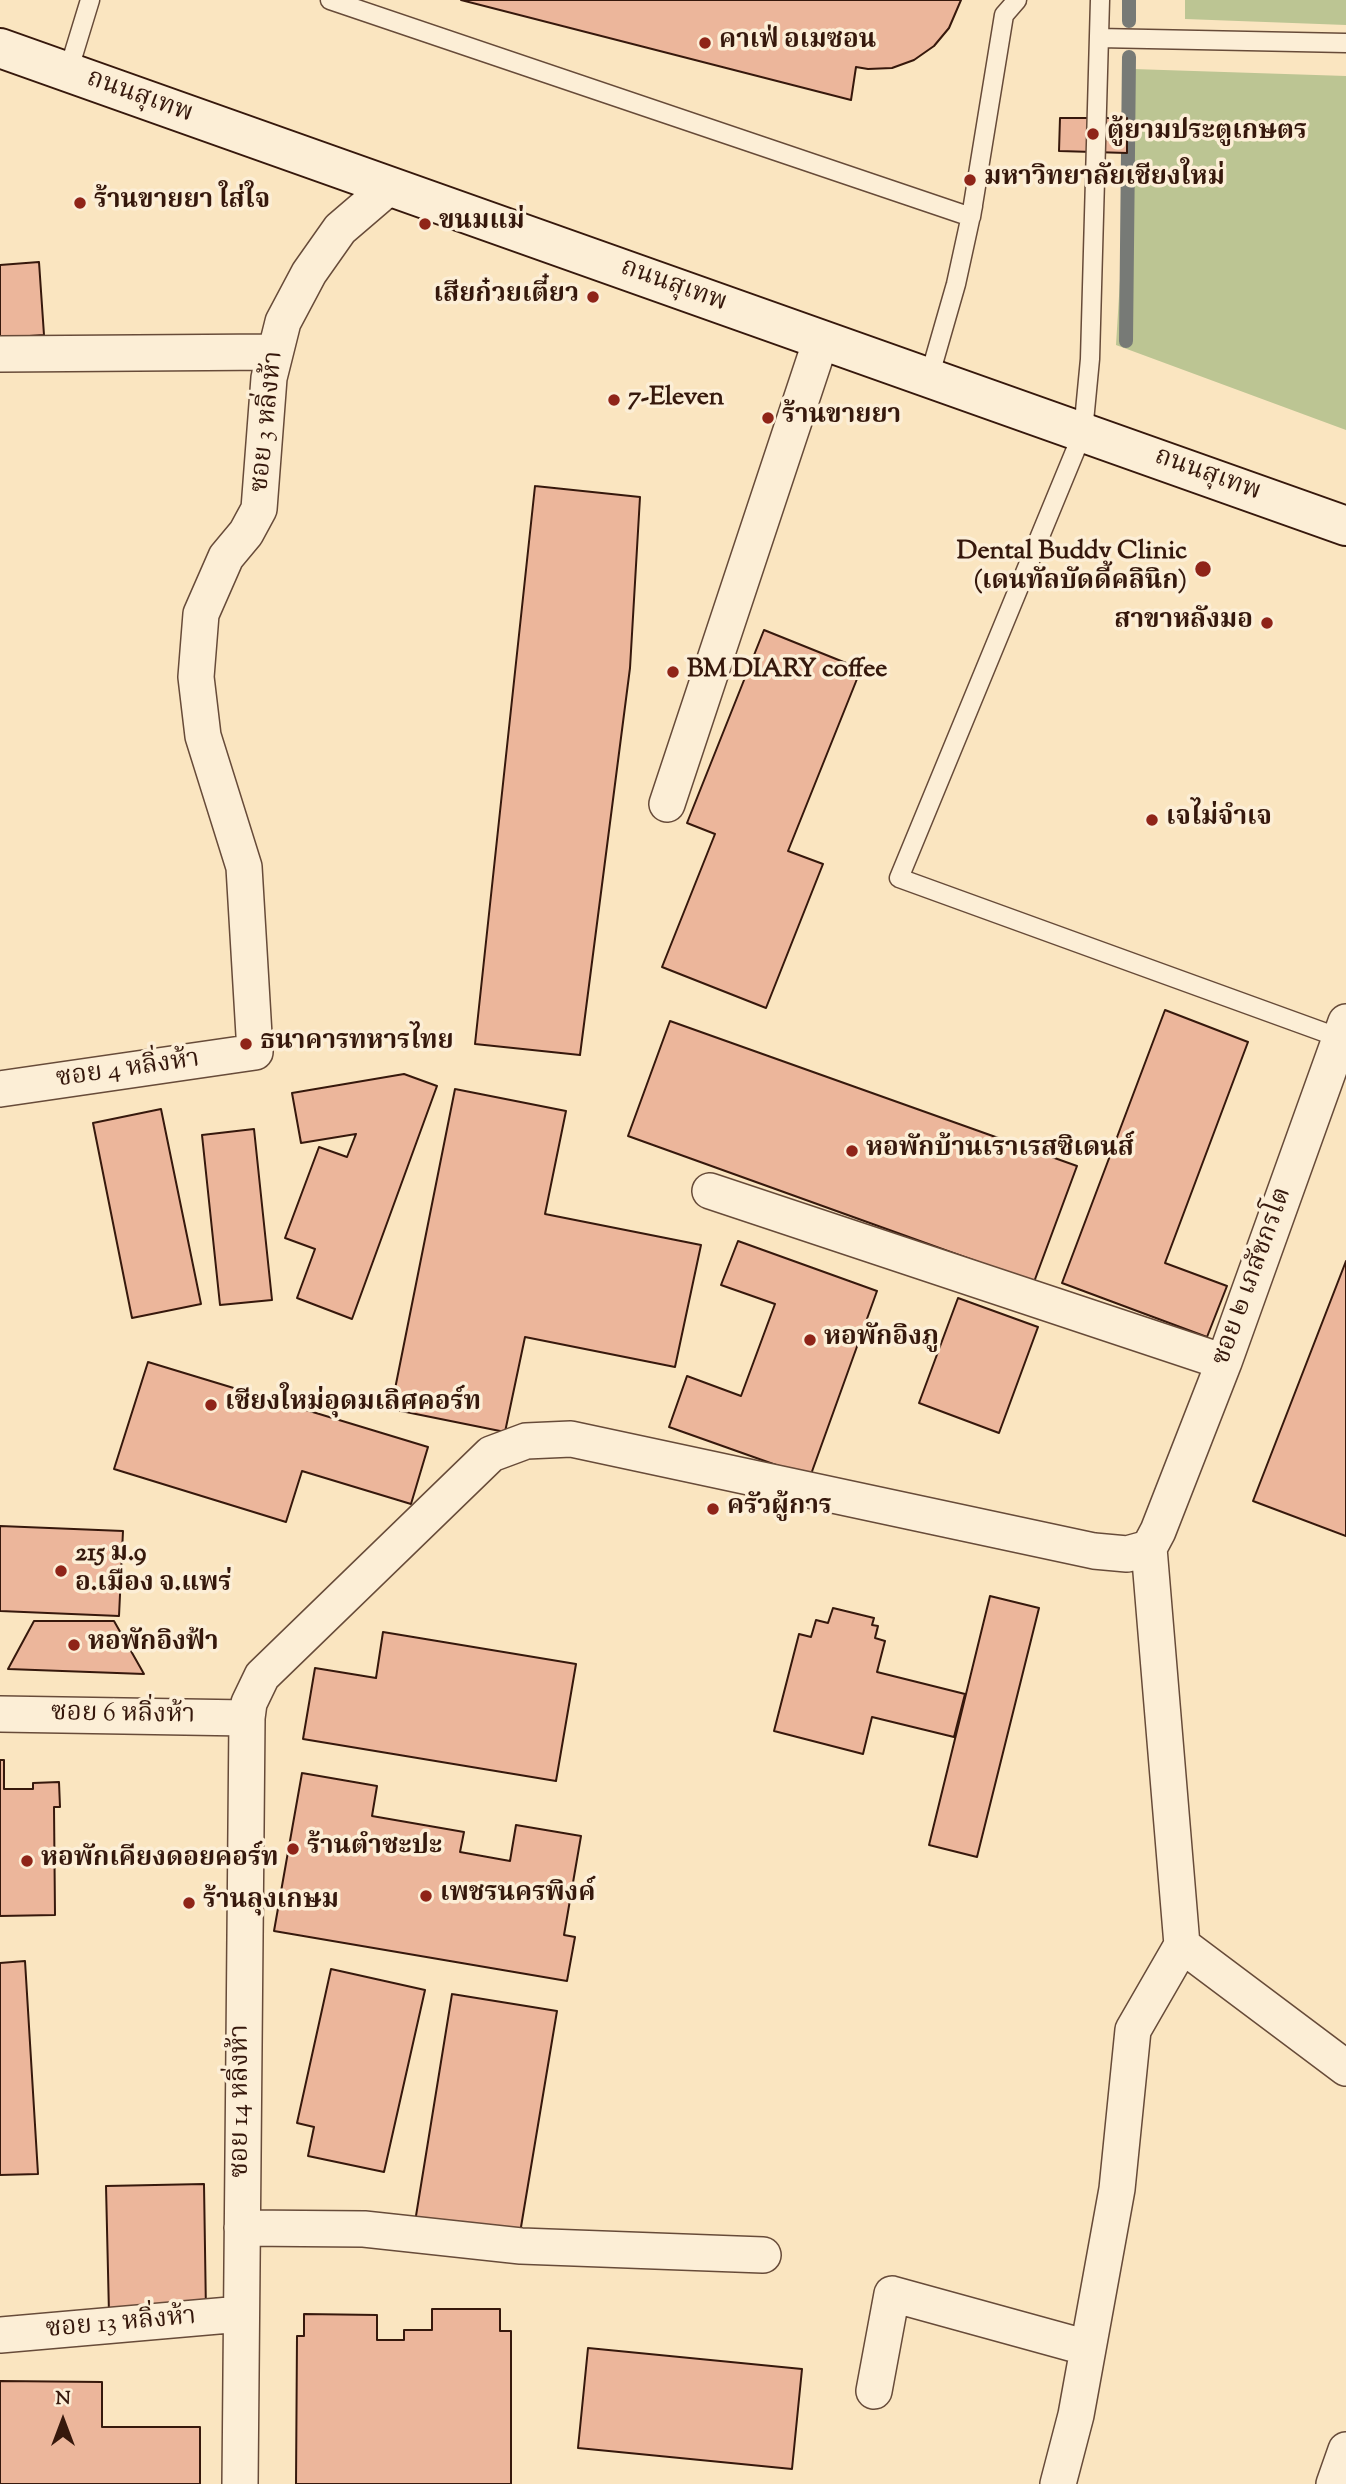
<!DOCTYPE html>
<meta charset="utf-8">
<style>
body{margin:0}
#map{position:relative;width:1346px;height:2484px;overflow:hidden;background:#fae5c0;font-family:"Sorts Mill Goudy",serif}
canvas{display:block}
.north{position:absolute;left:28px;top:2386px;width:70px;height:70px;-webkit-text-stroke:5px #fceed6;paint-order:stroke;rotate:0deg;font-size:19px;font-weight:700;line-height:28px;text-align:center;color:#36180c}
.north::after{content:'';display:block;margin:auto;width:24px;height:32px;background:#36180c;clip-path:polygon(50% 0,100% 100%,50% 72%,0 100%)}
</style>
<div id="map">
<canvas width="1346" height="2484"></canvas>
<div class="north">N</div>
</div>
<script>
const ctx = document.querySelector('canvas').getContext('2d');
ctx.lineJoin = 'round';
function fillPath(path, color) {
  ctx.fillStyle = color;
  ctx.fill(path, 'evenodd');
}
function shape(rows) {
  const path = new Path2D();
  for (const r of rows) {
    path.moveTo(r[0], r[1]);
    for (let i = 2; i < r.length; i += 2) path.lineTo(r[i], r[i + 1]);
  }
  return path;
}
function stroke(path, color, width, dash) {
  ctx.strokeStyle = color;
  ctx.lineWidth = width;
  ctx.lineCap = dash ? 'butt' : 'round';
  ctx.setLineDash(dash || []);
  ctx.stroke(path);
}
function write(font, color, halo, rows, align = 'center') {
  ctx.font = font + ' "Sorts Mill Goudy","Noto Serif Thai",serif';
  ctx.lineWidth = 7;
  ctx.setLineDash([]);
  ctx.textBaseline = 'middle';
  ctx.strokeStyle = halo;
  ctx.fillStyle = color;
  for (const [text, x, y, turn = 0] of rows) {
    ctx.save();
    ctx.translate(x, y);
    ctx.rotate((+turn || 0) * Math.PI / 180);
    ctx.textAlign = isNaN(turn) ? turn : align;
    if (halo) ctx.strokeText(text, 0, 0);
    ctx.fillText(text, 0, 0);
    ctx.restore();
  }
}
fillPath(shape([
 [1185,0,1346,0,1346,25,1185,19],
 [1133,69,1346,76,1346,430,1116,345]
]), '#bcc593');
stroke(shape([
 [1129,21,1129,0],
 [1126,341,1129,57]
]), '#777a76', 14);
const building = shape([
 [461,0,961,0,949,28,934,46,914,60,892,68,868,69,856,67,851,100,461,0],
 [1060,118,1127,118,1127,153,1059,151,1060,118],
 [39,262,44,335,0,338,0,265,39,262],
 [535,486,640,497,630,668,580,1055,475,1044,535,486],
 [764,630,861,669,788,851,823,864,766,1008,662,967,715,834,687,823,764,630],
 [1165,1010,1248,1042,1165,1263,1227,1286,1207,1337,1062,1283,1165,1010],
 [670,1021,1077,1166,1034,1282,628,1136,670,1021],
 [404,1074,437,1086,352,1319,297,1298,315,1249,285,1238,319,1147,347,1157,356,1134,301,1143,292,1093,404,1074],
 [455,1089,566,1111,545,1214,701,1245,675,1367,525,1337,505,1432,391,1409,455,1089],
 [161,1109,201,1304,132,1318,93,1123,161,1109],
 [254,1129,272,1300,220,1305,202,1135,254,1129],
 [738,1241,877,1291,810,1477,669,1427,687,1376,741,1396,775,1304,721,1285,738,1241],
 [1346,1261,1346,1536,1253,1501,1346,1261],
 [958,1298,1038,1327,999,1433,919,1403,958,1298],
 [148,1362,428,1447,411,1504,302,1471,286,1522,114,1469,148,1362],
 [0,1526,123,1531,119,1616,0,1611,0,1526],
 [990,1596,1039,1608,977,1857,929,1845,990,1596],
 [833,1608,874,1618,872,1625,878,1626,875,1638,885,1641,877,1672,965,1694,954,1737,872,1717,863,1754,774,1731,799,1634,811,1637,816,1620,828,1623,833,1608],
 [34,1621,114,1621,144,1674,8,1669,34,1621],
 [383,1632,576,1664,556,1781,303,1739,315,1668,376,1678,383,1632],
 [0,1760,4,1760,4,1789,33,1789,33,1783,59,1782,60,1807,54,1807,55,1915,0,1916,0,1760],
 [302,1773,377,1786,372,1816,464,1832,460,1852,510,1861,516,1825,581,1836,564,1935,575,1937,567,1981,274,1931,302,1773],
 [25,1961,38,2174,0,2175,0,1963,25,1961],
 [331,1969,425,1990,384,2172,308,2156,314,2127,297,2123,331,1969],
 [452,1994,557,2011,519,2239,415,2222,452,1994],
 [204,2184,206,2313,109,2314,106,2186,204,2184],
 [432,2309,500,2309,500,2331,511,2331,511,2484,296,2484,297,2336,304,2336,304,2314,377,2315,377,2340,404,2340,404,2330,432,2330,432,2309],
 [588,2348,802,2369,792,2469,578,2448,588,2348],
 [0,2381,102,2382,102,2427,200,2427,200,2484,0,2484,0,2381]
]);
fillPath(building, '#ecb69b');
stroke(building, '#36180c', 2);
const lane = shape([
 [330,0,971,217,1004,15,1017,0],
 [1100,0,1090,359,1083,432,899,878,1340,1038],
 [1099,38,1346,43],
 [68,72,90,0],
 [929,378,956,284,973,206]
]);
const street = shape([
 [0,354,274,352],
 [667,804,821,340],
 [0,1089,255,1052,244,867,203,736,196,677,201,614,226,557,246,533,259,509,269,378,283,322,309,273,340,229,389,187],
 [710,1191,1224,1362],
 [0,1714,247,1718],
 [1182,1945,1346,2068],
 [242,2228,364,2229,521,2246,763,2255],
 [0,2335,241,2314],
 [874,2391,892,2294,1088,2348],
 [240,2484,247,1718,249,1703,262,1676,491,1454,526,1441,571,1439,1094,1551,1127,1554,1149,1548,1158,1531,1224,1362,1346,1022],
 [1058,2484,1076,2415,1117,2189,1133,2030,1182,1945,1149,1548],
 [1334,2484,1346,2450]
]);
const secondary = shape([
 [0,48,1346,526]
]);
stroke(lane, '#674b39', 21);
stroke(street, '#674b39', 38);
stroke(secondary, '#36180c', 42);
stroke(lane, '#fceed6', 18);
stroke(street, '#fceed6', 35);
stroke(secondary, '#fceed6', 38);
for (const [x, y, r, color] of [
 [705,43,7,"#8f2418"],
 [1093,134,7,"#8f2418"],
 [970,180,7,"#8f2418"],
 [80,203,7,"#8f2418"],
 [425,224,7,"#8f2418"],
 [593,297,7,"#8f2418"],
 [614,400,7,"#8f2418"],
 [768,418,7,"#8f2418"],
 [1203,569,9,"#8f2418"],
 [1267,623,7,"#8f2418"],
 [673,672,7,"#8f2418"],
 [1152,820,7,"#8f2418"],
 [246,1044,7,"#8f2418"],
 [852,1151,7,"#8f2418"],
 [810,1340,7,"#8f2418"],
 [211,1405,7,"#8f2418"],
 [713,1509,7,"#8f2418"],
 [61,1571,7,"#8f2418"],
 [74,1645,7,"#8f2418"],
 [293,1849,7,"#8f2418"],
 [27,1861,7,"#8f2418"],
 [426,1896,7,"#8f2418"],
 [189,1903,7,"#8f2418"]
]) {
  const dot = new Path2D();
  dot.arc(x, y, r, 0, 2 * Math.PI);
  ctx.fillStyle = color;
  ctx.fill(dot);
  stroke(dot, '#fceed6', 2.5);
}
write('bold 26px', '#36180c', '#fceed6', [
 ["คาเฟ่ อเมซอน",719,43],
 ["ตู้ยามประตูเกษตร",1107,134],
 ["มหาวิทยาลัยเชียงใหม่",984,180],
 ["ร้านขายยา ใส่ใจ",94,203],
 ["ขนมแม่",439,224],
 ["เสียก๋วยเตี๋ยว",579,297,"right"],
 ["7-Eleven",628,400],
 ["ร้านขายยา",782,418],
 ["Dental Buddy Clinic",1187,554,"right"],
 ["(เดนทัลบัดดี้คลินิก)",1187,584,"right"],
 ["สาขาหลังมอ",1253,623,"right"],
 ["BM DIARY coffee",687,672],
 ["เจไม่จำเจ",1166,820],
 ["ธนาคารทหารไทย",260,1044],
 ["หอพักบ้านเราเรสซิเดนส์",866,1151],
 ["หอพักอิงภู",824,1340],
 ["เชียงใหม่อุดมเลิศคอร์ท",225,1405],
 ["ครัวผู้การ",727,1509],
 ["215 ม.9",75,1556],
 ["อ.เมือง จ.แพร่",75,1586],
 ["หอพักอิงฟ้า",88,1645],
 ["ร้านตำซะปะ",307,1849],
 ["หอพักเคียงดอยคอร์ท",41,1861],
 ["เพชรนครพิงค์",440,1896],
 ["ร้านลุงเกษม",203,1903]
], 'left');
write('26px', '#36180c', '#fceed6', [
 ["ถนนสุเทพ",139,98,20],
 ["ถนนสุเทพ",673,287,20],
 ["ซอย 3 หลิ่งห้า",269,422,-84],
 ["ถนนสุเทพ",1207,476,20],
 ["ซอย 4 หลิ่งห้า",128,1071,-8],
 ["ซอย ๒ เภสัชกรโต",1254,1277,-70],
 ["ซอย 6 หลิ่งห้า",123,1716,1],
 ["ซอย 14 หลิ่งห้า",243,2101,-90],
 ["ซอย 13 หลิ่งห้า",121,2325,-5]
]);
</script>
